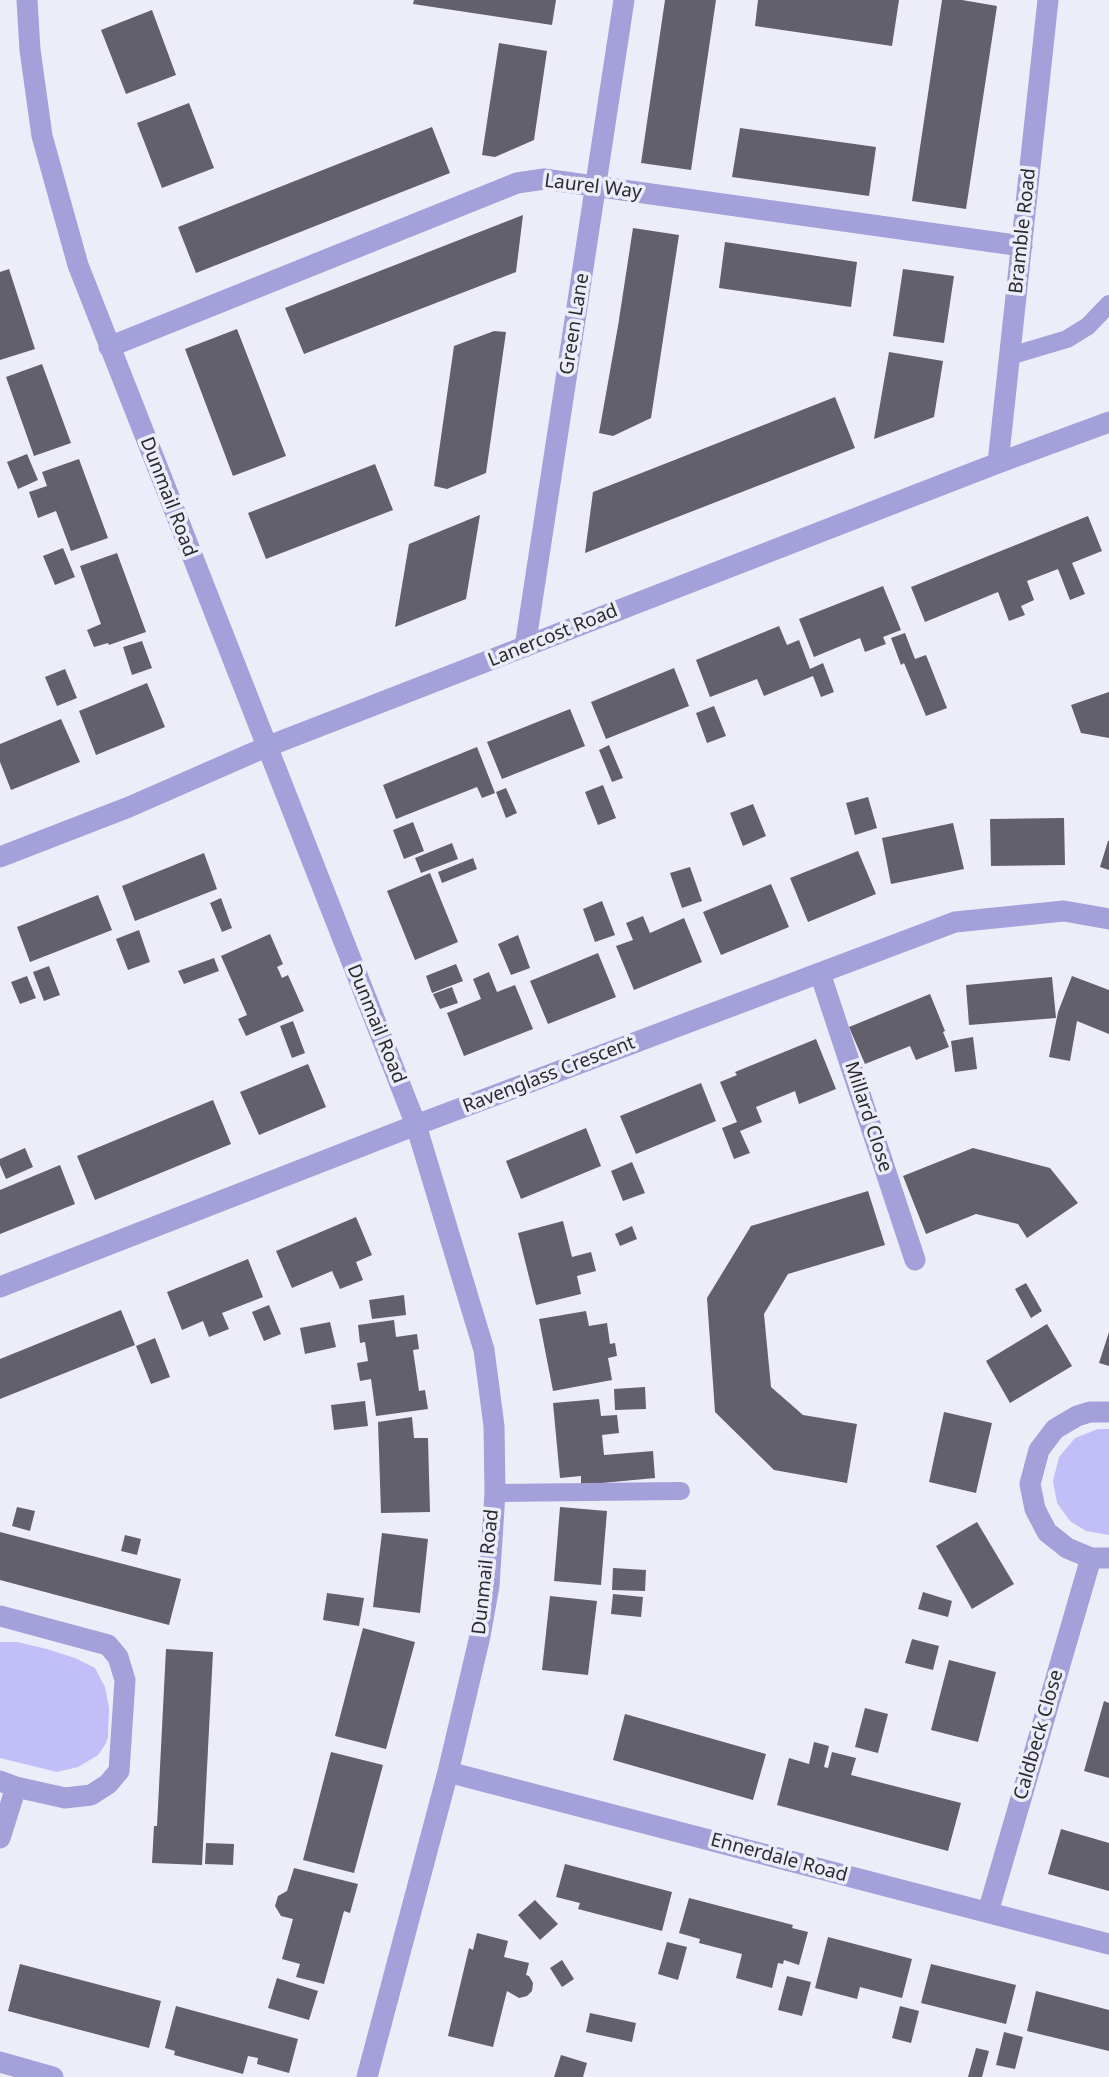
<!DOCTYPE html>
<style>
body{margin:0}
canvas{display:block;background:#ededfa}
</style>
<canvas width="1109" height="2077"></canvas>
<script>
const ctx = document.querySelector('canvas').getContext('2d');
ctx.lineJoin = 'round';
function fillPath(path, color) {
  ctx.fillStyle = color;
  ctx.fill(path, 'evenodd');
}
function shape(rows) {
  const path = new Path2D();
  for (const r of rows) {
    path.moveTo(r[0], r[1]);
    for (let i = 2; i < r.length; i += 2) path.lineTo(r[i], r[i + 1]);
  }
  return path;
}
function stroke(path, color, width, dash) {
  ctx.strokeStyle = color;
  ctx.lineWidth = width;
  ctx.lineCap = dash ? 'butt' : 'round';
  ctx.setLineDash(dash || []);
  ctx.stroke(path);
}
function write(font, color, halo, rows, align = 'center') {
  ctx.font = font + ' "Noto Sans",sans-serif';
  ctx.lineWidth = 7;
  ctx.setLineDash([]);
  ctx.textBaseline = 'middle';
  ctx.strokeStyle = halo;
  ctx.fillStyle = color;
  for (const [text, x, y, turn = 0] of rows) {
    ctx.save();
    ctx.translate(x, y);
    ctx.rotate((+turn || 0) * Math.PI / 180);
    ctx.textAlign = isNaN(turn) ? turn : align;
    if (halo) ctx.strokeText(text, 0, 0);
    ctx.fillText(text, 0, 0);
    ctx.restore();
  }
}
fillPath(shape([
 [1098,1429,1109,1429,1109,1535,1086,1531,1070,1521,1057,1503,1053,1481,1059,1457,1075,1438],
 [0,1642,17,1642,47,1649,75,1658,95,1668,105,1687,109,1708,108,1737,105,1745,98,1755,78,1767,57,1772,0,1758]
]), '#c2bef8');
fillPath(shape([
 [414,0,556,0,552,25,413,4],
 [665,0,716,0,691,170,641,163],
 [758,0,899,0,892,46,755,26],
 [942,0,962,0,997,6,966,209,912,201],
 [152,10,176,75,126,94,101,30],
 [499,43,547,51,534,140,495,157,482,155],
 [189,103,214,168,162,188,137,123],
 [432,127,450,173,196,273,178,227],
 [740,128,876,147,869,196,732,177],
 [523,215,516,272,304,354,285,308],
 [633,228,679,235,651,418,613,436,599,433,618,326],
 [725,242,857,262,851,307,719,288],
 [9,269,35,349,0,360,0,272],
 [903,269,954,276,944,343,893,336],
 [237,329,286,456,233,476,185,349],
 [494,331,506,332,486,473,447,489,434,486,454,346],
 [889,352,943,361,934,417,874,439],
 [42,364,71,443,34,456,6,377],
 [835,397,855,448,585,553,593,492],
 [27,454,38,480,18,489,7,462],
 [79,459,108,538,71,551,56,511,38,518,29,492,47,486,42,472],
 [375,464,393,510,266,559,248,513],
 [480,515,466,599,395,627,409,544],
 [1088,516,1102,551,1072,563,1085,594,1070,600,1058,569,1027,581,1034,600,1021,606,1025,615,1009,621,998,592,925,622,911,587],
 [63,548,75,577,55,585,43,556],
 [117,553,146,632,109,645,108,643,94,647,87,630,101,624,80,566],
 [883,586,901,630,883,637,886,644,865,652,860,638,814,657,799,619],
 [779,626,787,645,799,640,810,669,823,663,834,692,821,697,813,676,764,696,757,679,710,697,696,660],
 [905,633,915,659,926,655,947,708,926,716,904,663,901,665,891,638],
 [142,641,152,668,132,675,123,647],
 [674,668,689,706,606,739,591,702],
 [65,669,77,698,57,706,45,677],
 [147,683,165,727,96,755,79,711],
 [1109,692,1109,738,1081,733,1071,705],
 [714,706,726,736,707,743,696,713],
 [570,709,585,746,502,779,487,742],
 [61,719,80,762,11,790,0,762,0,744],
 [609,745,623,778,612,782,599,750],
 [477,747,495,793,482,798,477,787,396,819,383,785],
 [603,785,616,818,598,825,585,792],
 [506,788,517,813,506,818,496,792],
 [868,797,877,828,855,835,846,803],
 [753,804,766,836,743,846,730,813],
 [1064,818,1065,865,991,866,990,819],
 [413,822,424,851,404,859,393,830],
 [953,823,964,869,891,884,882,838],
 [1108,841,1109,841,1109,870,1100,867],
 [452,843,458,859,421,873,415,858],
 [858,851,876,894,808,922,790,878],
 [204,853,217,889,135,921,122,886],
 [473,858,477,869,442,883,438,872],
 [690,867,702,901,682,908,670,873],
 [430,873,458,942,415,960,387,891],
 [771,884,789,927,721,955,703,912],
 [98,895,112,930,30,962,17,927],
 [221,898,232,928,222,932,210,903],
 [602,901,615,935,595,942,583,909],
 [643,916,650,933,684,918,702,962,634,990,616,946,633,940,626,923],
 [139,930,150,962,128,970,116,939],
 [270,934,283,964,277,967,279,971,282,978,288,975,304,1011,246,1036,238,1019,247,1015,221,956],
 [518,935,530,968,511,975,498,944],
 [598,953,616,997,548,1024,530,981],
 [214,958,219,971,184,984,178,971],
 [456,964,463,981,432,993,426,976],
 [49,966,60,995,44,1001,33,972],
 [489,972,497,992,515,985,533,1029,464,1056,447,1013,481,999,473,979],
 [27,976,36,998,20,1004,11,982],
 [1072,976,1109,990,1109,1034,1077,1021,1070,1061,1049,1057,1058,1012],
 [1052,977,1056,1018,969,1025,966,985],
 [452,987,458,1003,440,1009,433,994],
 [930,994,945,1031,943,1032,949,1047,916,1060,910,1046,865,1064,849,1027],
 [293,1021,305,1053,292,1058,280,1026],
 [973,1037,977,1069,955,1072,951,1041],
 [816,1039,836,1089,799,1104,795,1091,756,1107,762,1122,740,1131,750,1153,734,1159,722,1128,737,1122,720,1082,737,1075,735,1072],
 [308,1064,326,1107,259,1135,240,1092],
 [701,1083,716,1121,636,1154,620,1116],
 [213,1100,231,1144,95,1200,77,1156],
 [586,1128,601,1166,521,1199,506,1161],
 [25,1148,33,1167,6,1179,0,1165,0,1159],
 [973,1148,1050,1168,1078,1203,1027,1238,1018,1224,976,1214,926,1234,903,1176],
 [632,1162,645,1193,623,1201,611,1171],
 [60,1165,75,1204,0,1234,0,1190],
 [868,1191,885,1245,788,1274,764,1314,771,1387,803,1415,857,1424,847,1483,774,1470,715,1412,707,1298,751,1226],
 [356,1217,372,1255,356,1262,363,1280,340,1289,332,1271,292,1288,276,1251],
 [563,1221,572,1257,591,1252,596,1271,577,1276,581,1294,536,1305,518,1233],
 [632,1226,637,1239,620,1246,615,1234],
 [248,1259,263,1297,222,1313,229,1329,209,1337,203,1321,182,1330,167,1292],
 [1026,1283,1042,1311,1031,1318,1015,1289],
 [404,1295,406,1315,372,1319,369,1300],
 [269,1305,281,1334,264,1341,252,1312],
 [121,1310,135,1345,0,1399,0,1359],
 [586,1311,589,1326,607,1323,610,1344,615,1343,617,1356,608,1358,612,1380,553,1391,539,1319],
 [394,1320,396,1337,417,1334,419,1349,413,1350,419,1391,425,1390,428,1409,376,1416,371,1379,360,1381,357,1363,368,1361,365,1342,360,1343,358,1325],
 [330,1322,336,1347,305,1354,300,1328],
 [1047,1324,1072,1366,1010,1403,986,1361],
 [1109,1332,1109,1366,1099,1363],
 [155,1338,170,1377,151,1384,136,1346],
 [645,1387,646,1409,615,1410,614,1389],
 [599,1399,601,1416,617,1415,619,1433,602,1435,604,1455,653,1451,655,1478,581,1485,581,1476,560,1478,553,1403],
 [365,1401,368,1426,334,1430,331,1405],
 [944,1412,992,1423,976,1493,929,1482],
 [412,1417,414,1438,428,1438,430,1512,381,1513,378,1422],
 [17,1507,35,1511,30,1531,12,1526],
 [560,1507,607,1511,601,1585,554,1581],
 [977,1522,1014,1584,972,1609,936,1546],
 [0,1532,181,1579,169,1625,0,1580],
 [382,1533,428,1539,420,1613,373,1607],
 [125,1535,141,1539,137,1555,121,1551],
 [613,1568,646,1570,645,1591,612,1590],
 [923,1592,952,1601,948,1617,918,1609],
 [327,1593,364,1598,359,1626,323,1620],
 [613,1594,643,1597,641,1617,611,1614],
 [550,1596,597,1601,588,1675,542,1670],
 [363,1628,415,1642,386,1749,335,1736],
 [912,1639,939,1646,933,1670,905,1663],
 [166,1649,213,1652,202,1865,152,1863,154,1826,157,1826],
 [949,1660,996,1672,978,1742,931,1730],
 [1104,1701,1109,1703,1109,1778,1084,1771],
 [865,1708,888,1714,878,1753,855,1747],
 [625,1714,766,1754,753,1800,613,1760],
 [814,1742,829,1746,824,1767,828,1768,832,1752,856,1758,851,1775,961,1803,948,1851,777,1805,789,1758,809,1764],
 [331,1752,383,1765,354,1873,303,1860],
 [1061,1829,1109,1843,1109,1891,1048,1874],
 [206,1843,234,1844,233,1865,205,1864],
 [565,1864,672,1892,662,1931,578,1909,580,1903,556,1897],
 [294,1868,358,1884,350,1913,344,1911,324,1984,296,1977,300,1964,282,1959,293,1919,281,1916,275,1906,278,1896,287,1891],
 [689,1898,793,1925,792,1928,808,1932,799,1965,784,1960,783,1964,778,1963,772,1988,736,1978,742,1954,699,1943,700,1939,679,1933],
 [535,1900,558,1924,540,1940,518,1915],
 [477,1933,508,1941,504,1957,529,1963,526,1975,529,1976,533,1983,532,1991,527,1996,519,1998,507,1991,493,2047,448,2036,469,1948,473,1950],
 [828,1937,912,1959,902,1998,860,1987,857,1999,815,1988],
 [667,1942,687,1947,678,1980,658,1974],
 [562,1960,574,1979,562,1987,550,1968],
 [20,1964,161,2001,149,2048,8,2011],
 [931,1964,1016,1985,1006,2024,921,2003],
 [787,1976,811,1982,802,2016,778,2010],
 [277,1978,318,1991,309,2020,268,2008],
 [1036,1991,1109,2010,1109,2051,1027,2031],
 [176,2006,298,2039,289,2073,257,2064,258,2058,248,2056,243,2074,174,2055,175,2051,165,2048],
 [900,2006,919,2011,911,2043,892,2038],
 [590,2013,636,2023,632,2042,586,2032],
 [1004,2032,1023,2037,1015,2069,996,2065],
 [976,2048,989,2051,982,2077,968,2077],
 [561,2055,587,2063,583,2077,554,2077]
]), '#61606c');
stroke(shape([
 [1010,356,1067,339,1088,326,1109,304],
 [495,1493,681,1491]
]), '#a4a0d9', 18);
stroke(shape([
 [27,0,30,50,42,136,78,265,416,1125,484,1350,494,1426,495,1493,489,1586,480,1636,448,1772,367,2077],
 [109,347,517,183,544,179,1022,246],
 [998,463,1048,0],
 [525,647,624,0],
 [0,857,129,807,266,747,998,463,1109,422],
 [820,973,915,1260],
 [0,1287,416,1125,955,922,1064,911,1109,919],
 [1109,1412,1090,1412,1077,1416,1055,1429,1039,1450,1030,1484,1035,1509,1047,1532,1067,1548,1091,1558,1109,1558],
 [0,1616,108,1645,118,1657,125,1680,119,1771,108,1784,91,1795,65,1798,16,1787,0,1781],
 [448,1772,1109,1944],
 [0,1838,16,1787],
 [988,1912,1091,1558],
 [0,2062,53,2077]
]), '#a4a0d9', 21);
write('19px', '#2a2a2f', '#ededfa', [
 ["Laurel Way",593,187,7],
 ["Bramble Road",1023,231,-84],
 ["Green Lane",575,324,-81],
 ["Dunmail Road",168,497,69],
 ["Lanercost Road",553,636,-22],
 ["Dunmail Road",376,1024,68],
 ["Ravenglass Crescent",549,1075,-21],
 ["Millard Close",868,1117,72],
 ["Dunmail Road",486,1572,-84],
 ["Caldbeck Close",1039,1735,-74],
 ["Ennerdale Road",779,1858,15]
]);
</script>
